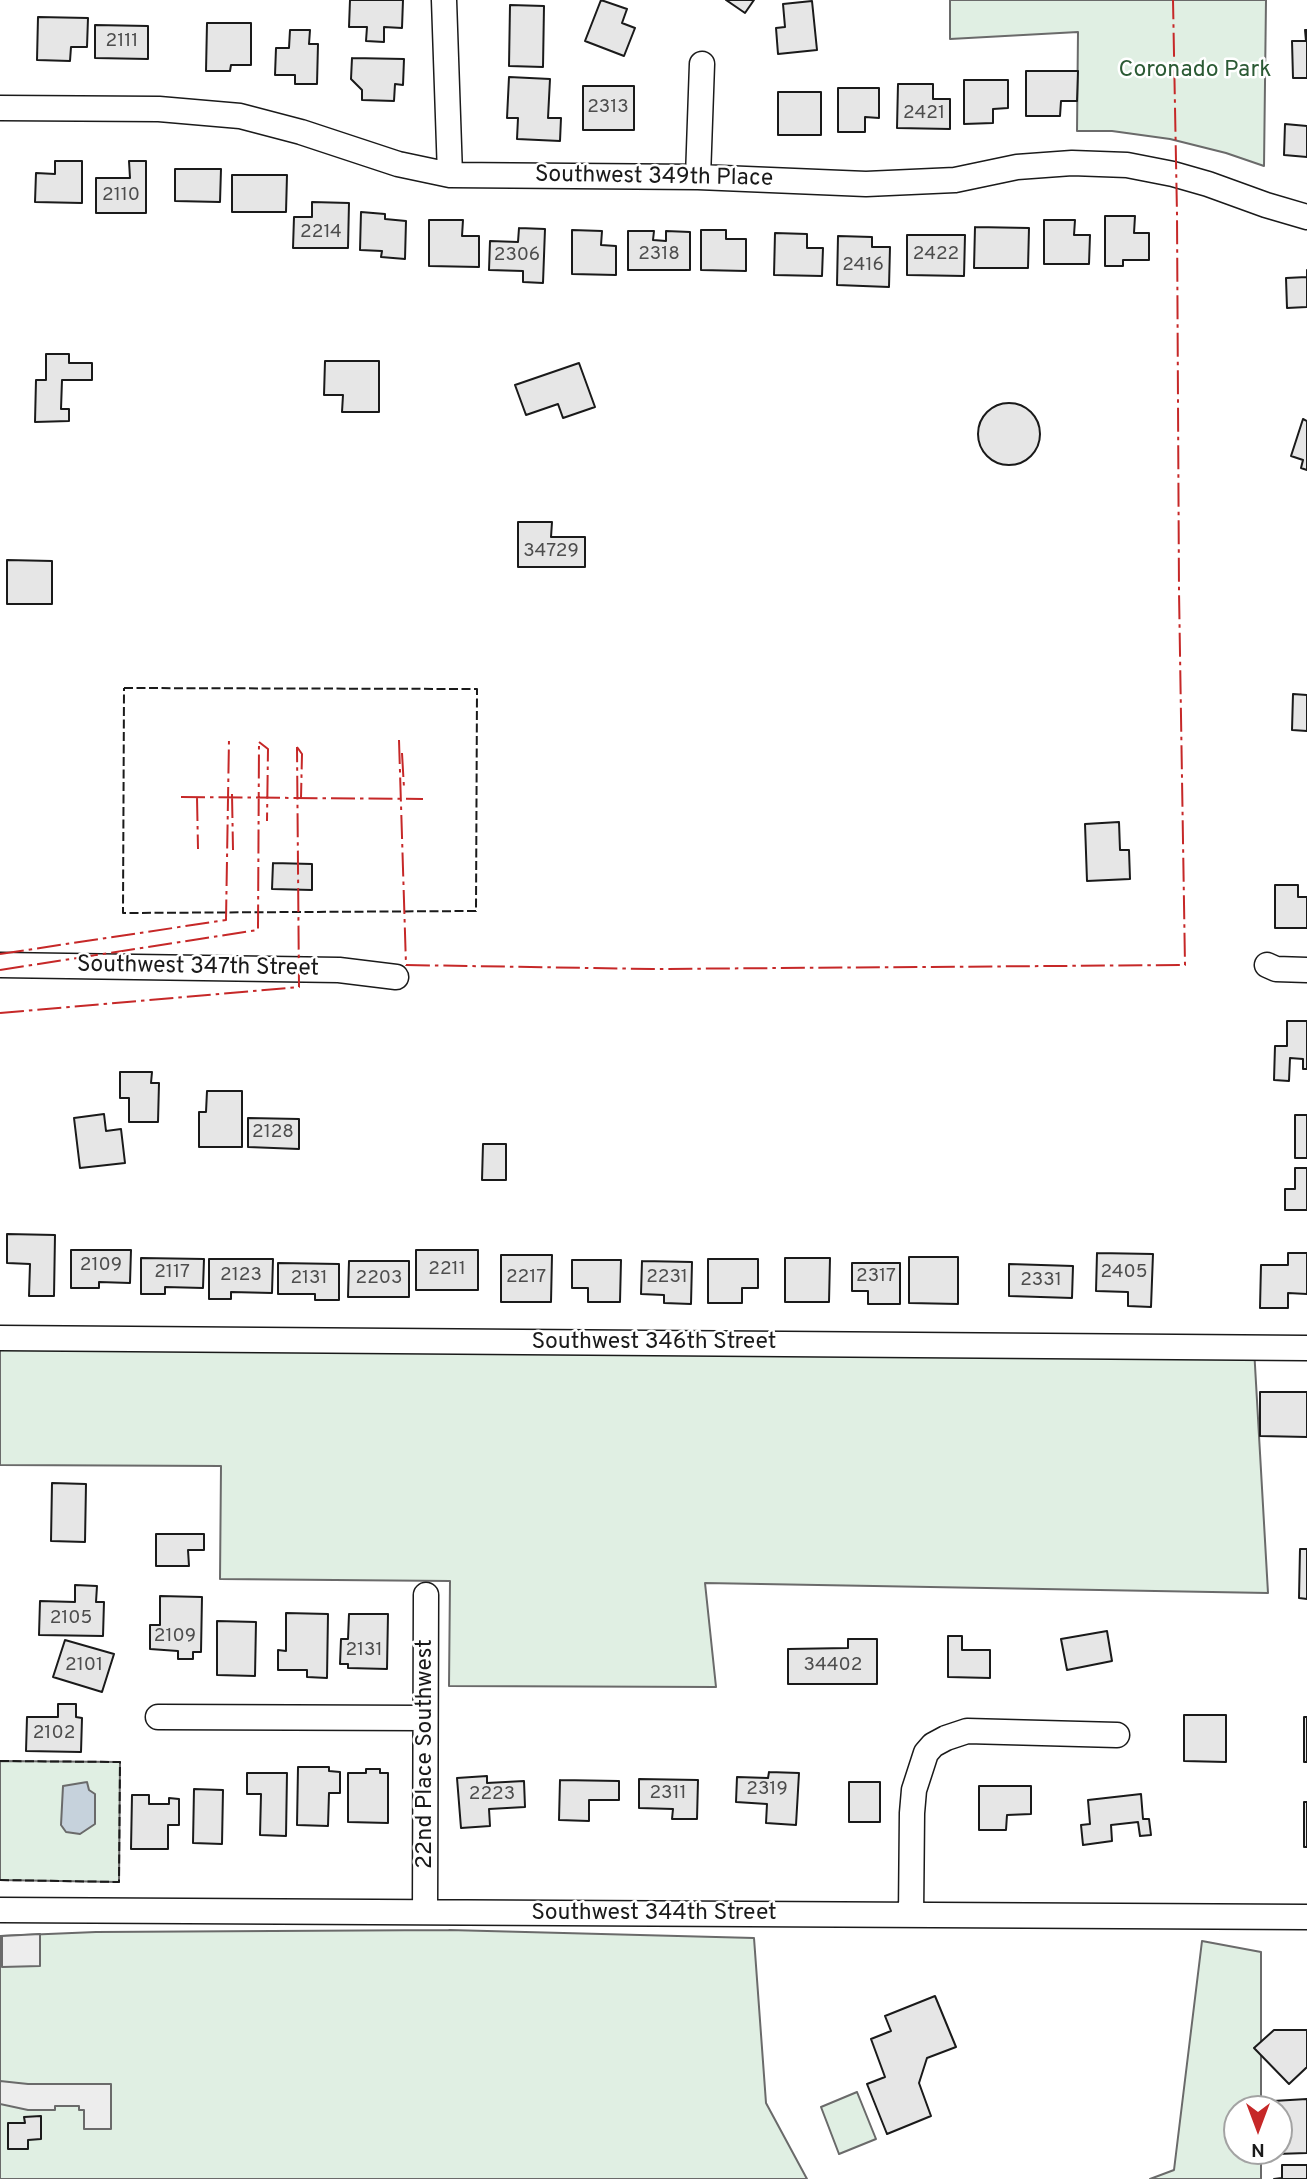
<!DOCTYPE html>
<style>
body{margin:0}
#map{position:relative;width:1307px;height:2179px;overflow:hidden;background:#fff;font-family:Overpass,sans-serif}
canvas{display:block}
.north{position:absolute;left:1223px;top:2095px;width:70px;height:70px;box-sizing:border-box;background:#fff;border:2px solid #a3a3a3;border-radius:50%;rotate:180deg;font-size:19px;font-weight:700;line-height:28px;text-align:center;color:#1a1a1a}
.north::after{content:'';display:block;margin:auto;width:24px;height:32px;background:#c62828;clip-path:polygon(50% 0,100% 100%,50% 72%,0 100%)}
</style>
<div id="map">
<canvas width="1307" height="2179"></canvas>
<div class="north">N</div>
</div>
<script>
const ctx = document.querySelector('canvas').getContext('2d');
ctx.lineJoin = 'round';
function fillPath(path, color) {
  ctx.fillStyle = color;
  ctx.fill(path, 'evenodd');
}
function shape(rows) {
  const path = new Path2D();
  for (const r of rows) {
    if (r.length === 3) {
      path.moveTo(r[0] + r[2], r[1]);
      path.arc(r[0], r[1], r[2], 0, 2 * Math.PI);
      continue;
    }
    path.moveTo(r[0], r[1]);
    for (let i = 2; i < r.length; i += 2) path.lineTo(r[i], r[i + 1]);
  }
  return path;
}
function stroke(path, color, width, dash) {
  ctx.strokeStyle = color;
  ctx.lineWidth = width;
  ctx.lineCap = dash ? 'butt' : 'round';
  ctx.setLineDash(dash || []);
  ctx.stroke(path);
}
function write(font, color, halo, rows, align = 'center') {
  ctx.font = font + ' Overpass,sans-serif';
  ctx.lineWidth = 5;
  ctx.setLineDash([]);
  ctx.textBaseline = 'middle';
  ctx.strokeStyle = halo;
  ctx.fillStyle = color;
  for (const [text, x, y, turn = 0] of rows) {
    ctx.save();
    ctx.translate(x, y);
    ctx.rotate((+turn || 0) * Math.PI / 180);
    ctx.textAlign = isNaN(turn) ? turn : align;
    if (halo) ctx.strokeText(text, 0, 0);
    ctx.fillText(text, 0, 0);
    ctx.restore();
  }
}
const green = shape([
 [950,0,1266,0,1264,166,1226,153,1170,139,1112,131,1077,131,1078,32,950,39,950,0],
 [0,1338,1254,1348,1268,1593,705,1583,716,1687,449,1686,450,1581,220,1579,221,1466,0,1465,0,1338],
 [0,1761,120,1762,119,1882,0,1880,0,1761],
 [449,1930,754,1938,766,2103,807,2179,0,2179,0,1936,96,1932,449,1930],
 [1202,1941,1261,1952,1261,2109,1237,2109,1237,2151,1261,2151,1261,2179,1150,2179,1174,2170,1202,1941],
 [857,2092,876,2139,839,2154,821,2107,857,2092]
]);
fillPath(green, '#e0efe3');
stroke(green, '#6a6a6a', 2);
const parking = shape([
 [40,1934,40,1966,2,1967,2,1936,40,1934],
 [0,2081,28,2084,111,2084,111,2129,84,2129,84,2110,79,2110,79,2106,55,2106,55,2110,28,2110,0,2104,0,2081]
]);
fillPath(parking, '#ededed');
stroke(parking, '#6a6a6a', 2);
const water = shape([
 [87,1782,89,1790,95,1794,95,1824,80,1834,66,1832,61,1825,63,1786,87,1782]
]);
fillPath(water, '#c6d2dc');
stroke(water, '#6a6a6a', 2);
const building = shape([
 [350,0,403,0,402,28,384,27,384,42,366,41,367,27,349,27,350,0],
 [601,0,627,9,622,23,635,28,624,56,585,41,601,0],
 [726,0,754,0,745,13,726,0],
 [812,1,817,50,778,54,776,28,785,27,783,4,812,1],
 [510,5,544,6,543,67,509,66,510,5],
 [38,17,88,18,87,47,71,47,70,61,37,60,38,17],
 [207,23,251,23,251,65,231,65,230,71,206,71,207,23],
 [95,25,148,26,148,59,95,58,95,25],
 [290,30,310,30,309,44,318,44,317,84,295,84,295,75,275,75,276,48,289,48,290,30],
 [1305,30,1307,30,1307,78,1293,78,1292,41,1306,41,1305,30],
 [352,58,404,59,403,85,395,84,394,101,362,100,362,90,351,79,352,58],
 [1026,71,1078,71,1077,101,1061,101,1060,116,1026,116,1026,71],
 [509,77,550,79,548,118,561,118,560,141,517,139,518,118,507,118,509,77],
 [964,80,1008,80,1008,108,993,109,993,123,964,124,964,80],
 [898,84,933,84,933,99,950,99,950,129,897,128,898,84],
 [583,86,634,86,634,130,583,130,583,86],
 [838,88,879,88,879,118,865,117,865,132,838,132,838,88],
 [778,92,821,92,821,135,778,135,778,92],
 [1285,124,1307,126,1307,157,1284,155,1285,124],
 [55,161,82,161,82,203,35,202,36,173,55,174,55,161],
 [129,161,146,161,146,213,96,213,96,178,130,178,129,161],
 [175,169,221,169,220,202,175,201,175,169],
 [232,175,287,175,286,212,232,212,232,175],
 [312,202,349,203,348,248,293,248,294,217,312,217,312,202],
 [361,212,385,214,385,219,406,221,405,259,381,257,382,251,360,250,361,212],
 [1105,216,1135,216,1134,233,1149,233,1149,260,1123,260,1123,266,1105,266,1105,216],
 [429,220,463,220,462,236,479,236,479,267,429,266,429,220],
 [1044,220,1075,220,1074,235,1090,235,1089,264,1044,264,1044,220],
 [975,227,1029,228,1028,268,974,268,975,227],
 [519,228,545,229,543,283,523,282,523,271,489,270,490,241,518,242,519,228],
 [572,230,602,231,601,245,616,246,616,275,572,274,572,230],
 [701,230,726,230,726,239,746,239,746,271,701,270,701,230],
 [628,231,654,231,653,240,666,241,666,231,690,232,690,270,628,270,628,231],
 [775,233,807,234,807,248,823,248,822,276,774,275,775,233],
 [907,235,965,235,964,276,907,275,907,235],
 [838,236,872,237,872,247,890,247,889,287,837,285,838,236],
 [1307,270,1307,307,1287,308,1286,278,1307,277,1307,270],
 [46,354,69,354,69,363,92,363,92,380,62,380,61,409,69,409,69,421,35,422,36,380,46,380,46,354],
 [325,361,379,361,379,412,342,412,343,395,324,395,325,361],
 [579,363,595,407,563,418,558,404,526,415,515,385,579,363],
 [1009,434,31],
 [1303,419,1307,421,1307,470,1301,468,1303,460,1291,456,1303,419],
 [518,522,552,522,551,537,585,537,585,567,518,567,518,522],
 [7,560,52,561,52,604,7,604,7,560],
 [1293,694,1307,695,1307,731,1292,730,1293,694],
 [1119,822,1120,850,1129,850,1130,879,1087,881,1085,824,1119,822],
 [273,863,312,864,312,890,272,889,273,863],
 [1275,885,1298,885,1298,897,1307,897,1307,928,1275,928,1275,885],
 [1287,1021,1307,1021,1307,1069,1303,1069,1303,1059,1290,1058,1289,1081,1274,1080,1275,1046,1287,1046,1287,1021],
 [120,1072,152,1072,151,1083,159,1083,158,1122,129,1122,129,1098,120,1098,120,1072],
 [207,1091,242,1091,242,1147,199,1147,199,1112,206,1112,207,1091],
 [104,1114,106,1131,121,1129,125,1163,80,1168,74,1118,104,1114],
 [1295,1115,1307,1115,1307,1158,1295,1158,1295,1115],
 [248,1118,299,1119,299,1149,248,1147,248,1118],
 [483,1144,506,1144,506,1180,482,1180,483,1144],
 [1295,1168,1307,1168,1307,1210,1285,1210,1285,1189,1295,1189,1295,1168],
 [7,1234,55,1235,54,1296,29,1296,30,1264,7,1263,7,1234],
 [71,1250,131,1250,130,1283,99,1282,99,1288,71,1288,71,1250],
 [416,1250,478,1250,478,1290,416,1290,416,1250],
 [1097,1253,1153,1254,1151,1307,1128,1306,1128,1292,1096,1291,1097,1253],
 [1288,1253,1307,1253,1307,1294,1288,1293,1288,1308,1260,1308,1261,1265,1288,1265,1288,1253],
 [501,1255,552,1255,551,1302,501,1302,501,1255],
 [909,1257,958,1257,958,1304,909,1303,909,1257],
 [141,1258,204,1259,203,1288,165,1287,165,1294,141,1294,141,1258],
 [785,1258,830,1258,829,1302,785,1302,785,1258],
 [209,1259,273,1259,272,1293,231,1292,231,1299,209,1299,209,1259],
 [708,1259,758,1259,758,1288,742,1288,742,1303,708,1303,708,1259],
 [572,1260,621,1260,620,1302,588,1302,588,1288,572,1288,572,1260],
 [349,1261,409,1261,409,1297,348,1297,349,1261],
 [642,1261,692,1262,691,1304,664,1303,664,1295,641,1294,642,1261],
 [278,1263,339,1264,339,1300,315,1300,315,1294,278,1294,278,1263],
 [852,1263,900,1263,900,1304,868,1304,868,1291,852,1291,852,1263],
 [1009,1264,1073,1266,1072,1298,1009,1296,1009,1264],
 [1260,1392,1307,1392,1307,1437,1260,1436,1260,1392],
 [52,1483,86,1484,85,1542,51,1541,52,1483],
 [156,1534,204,1534,204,1550,188,1550,189,1566,156,1566,156,1534],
 [1300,1549,1307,1549,1307,1599,1299,1598,1300,1549],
 [75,1585,97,1586,96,1602,104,1602,103,1636,39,1635,40,1601,75,1602,75,1585],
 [160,1596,202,1597,201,1652,193,1652,193,1659,178,1659,178,1651,150,1649,150,1625,160,1625,160,1596],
 [286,1613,328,1614,327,1678,307,1677,307,1670,278,1670,278,1650,286,1651,286,1613],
 [349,1614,388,1614,387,1669,348,1668,348,1664,340,1664,341,1639,348,1639,349,1614],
 [217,1621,256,1622,255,1676,217,1675,217,1621],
 [1107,1631,1112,1661,1067,1670,1061,1639,1107,1631],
 [948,1636,962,1636,962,1650,990,1650,990,1678,948,1677,948,1636],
 [848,1639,877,1639,877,1684,788,1684,788,1649,848,1648,848,1639],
 [65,1640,114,1654,102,1692,53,1677,65,1640],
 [58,1704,76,1704,76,1717,82,1718,81,1752,26,1751,27,1717,58,1717,58,1704],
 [1184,1715,1226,1715,1226,1762,1184,1761,1184,1715],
 [1304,1717,1307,1717,1307,1762,1304,1762,1304,1717],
 [298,1767,329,1767,329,1771,340,1772,340,1793,329,1793,328,1826,297,1825,298,1767],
 [366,1769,380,1769,380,1773,388,1773,388,1823,348,1822,348,1773,366,1773,366,1769],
 [769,1772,799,1773,796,1825,766,1823,767,1804,736,1802,737,1777,768,1778,769,1772],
 [247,1773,287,1773,286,1836,260,1835,261,1794,247,1794,247,1773],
 [487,1776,487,1783,524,1781,525,1807,489,1809,490,1826,461,1828,457,1778,487,1776],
 [639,1779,698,1780,697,1819,672,1819,673,1809,639,1808,639,1779],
 [560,1780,619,1781,619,1800,589,1800,589,1821,559,1820,560,1780],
 [849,1782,880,1782,880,1822,849,1822,849,1782],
 [979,1786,1031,1786,1031,1814,1007,1815,1006,1830,979,1830,979,1786],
 [194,1789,223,1790,222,1844,193,1843,194,1789],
 [1141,1794,1143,1819,1149,1819,1151,1835,1140,1836,1138,1822,1111,1825,1112,1841,1083,1845,1081,1825,1090,1824,1088,1800,1141,1794],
 [132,1795,149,1795,149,1804,169,1804,169,1798,179,1799,179,1825,168,1825,168,1849,131,1849,132,1795],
 [1304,1802,1307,1802,1307,1847,1304,1847,1304,1802],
 [935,1996,956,2047,927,2058,919,2083,931,2116,887,2134,867,2084,885,2077,871,2039,891,2031,885,2016,935,1996],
 [1274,2030,1307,2030,1307,2067,1289,2084,1254,2048,1274,2030],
 [1307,2099,1307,2153,1276,2154,1275,2151,1279,2151,1279,2109,1274,2109,1273,2101,1307,2099],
 [41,2116,41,2139,28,2140,28,2149,8,2149,8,2123,25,2123,24,2117,41,2116],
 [1282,2165,1307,2165,1307,2179,1274,2179,1282,2178,1282,2165]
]);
fillPath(building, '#e6e6e6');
stroke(building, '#1a1a1a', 2);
const minor = shape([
 [444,0,450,175],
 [0,108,159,109,240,116,301,132,398,164,450,175,698,177,866,184,955,180,1017,167,1072,163,1127,165,1173,174,1208,184,1266,205,1307,217],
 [698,177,702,64],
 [0,965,339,970,396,977],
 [1267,965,1276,969,1307,970],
 [0,1338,1307,1348],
 [158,1717,425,1718],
 [0,1910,1307,1917],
 [425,1912,426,1595],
 [911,1915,912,1813,914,1790,926,1753,933,1745,946,1738,967,1731,1117,1735]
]);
stroke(minor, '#1a1a1a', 27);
stroke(minor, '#fff', 24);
stroke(shape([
 [124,688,477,689,476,911,123,913,124,688],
 [0,1761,120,1762,119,1882,0,1880]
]), '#1a1a1a', 2, [9, 3.5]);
stroke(shape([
 [399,740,406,965,653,969,1185,965,1179,591,1177,214,1173,0],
 [259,742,268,749,267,821],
 [297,747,302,754,301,798],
 [402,753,404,788],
 [232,794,233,850],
 [181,797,423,799],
 [197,797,198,849],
 [0,954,226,920,229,739],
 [0,970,258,930,259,742],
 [0,1013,299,987,297,747]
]), '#c62828', 2, [24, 5, 3.5, 5]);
write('19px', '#4d4d4d', null, [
 ["2111",122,42],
 ["2313",608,108],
 ["2421",924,114],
 ["2110",121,196],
 ["2214",321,233],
 ["2318",659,255],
 ["2422",936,255],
 ["2306",517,256],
 ["2416",863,266],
 ["34729",551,552],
 ["2128",273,1133],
 ["2109",101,1266],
 ["2211",447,1270],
 ["2117",172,1273],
 ["2405",1124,1273],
 ["2123",241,1276],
 ["2317",876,1277],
 ["2217",526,1278],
 ["2231",667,1278],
 ["2131",309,1279],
 ["2203",379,1279],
 ["2331",1041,1281],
 ["2105",71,1619],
 ["2109",175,1637],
 ["2131",364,1651],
 ["2101",84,1666],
 ["34402",833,1666],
 ["2102",54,1734],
 ["2319",767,1790],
 ["2311",668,1794],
 ["2223",492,1795]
]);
write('23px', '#2b5a34', '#fff', [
 ["Coronado Park",1195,71]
]);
write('23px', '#1a1a1a', '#fff', [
 ["Southwest 349th Place",654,178,1],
 ["Southwest 347th Street",198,968,1],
 ["Southwest 346th Street",654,1343],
 ["22nd Place Southwest",426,1754,-90],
 ["Southwest 344th Street",654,1914]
]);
</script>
